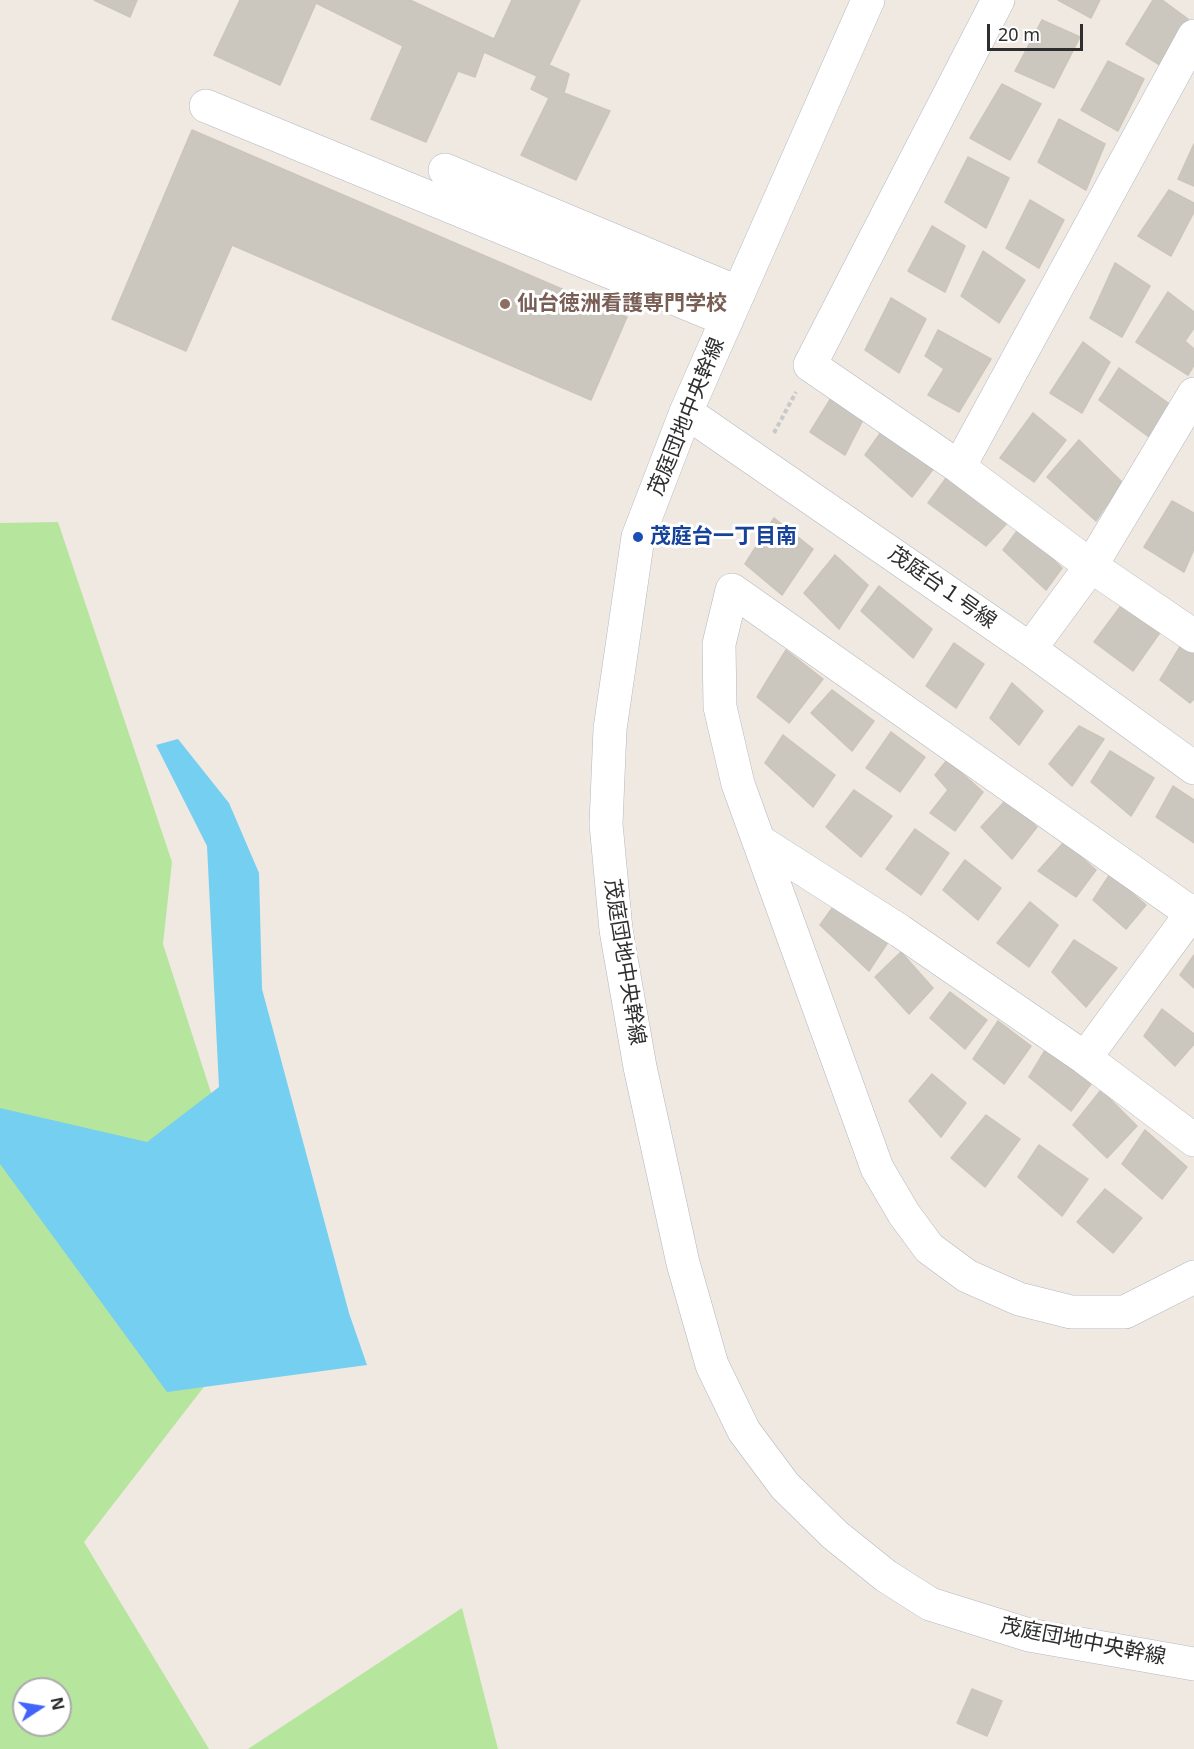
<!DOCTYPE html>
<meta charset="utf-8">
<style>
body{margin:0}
#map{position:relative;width:1194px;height:1749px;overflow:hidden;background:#efe9e1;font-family:"Noto Sans",sans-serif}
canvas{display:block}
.north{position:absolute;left:12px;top:1677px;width:60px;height:60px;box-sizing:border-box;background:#fff;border:2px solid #ababab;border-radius:50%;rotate:78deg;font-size:16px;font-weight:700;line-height:24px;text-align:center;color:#2e2e2e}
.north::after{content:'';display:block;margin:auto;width:21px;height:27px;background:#4264fb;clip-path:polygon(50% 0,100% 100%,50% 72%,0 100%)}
.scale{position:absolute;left:987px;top:24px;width:96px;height:27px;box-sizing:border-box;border:3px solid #2e2e2e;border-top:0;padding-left:8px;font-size:18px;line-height:21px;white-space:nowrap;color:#2e2e2e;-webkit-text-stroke:4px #fff;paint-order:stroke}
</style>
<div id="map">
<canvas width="1194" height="1749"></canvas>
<div class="north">N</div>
<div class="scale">20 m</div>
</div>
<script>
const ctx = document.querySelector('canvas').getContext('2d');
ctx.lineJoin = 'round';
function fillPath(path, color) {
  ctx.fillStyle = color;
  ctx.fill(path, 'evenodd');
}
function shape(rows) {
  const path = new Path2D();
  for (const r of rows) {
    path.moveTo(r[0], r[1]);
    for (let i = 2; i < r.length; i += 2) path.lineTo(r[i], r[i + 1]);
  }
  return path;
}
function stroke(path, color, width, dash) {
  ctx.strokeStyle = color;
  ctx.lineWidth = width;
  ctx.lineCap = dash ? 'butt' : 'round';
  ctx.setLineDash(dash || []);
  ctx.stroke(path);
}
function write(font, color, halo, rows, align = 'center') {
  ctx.font = font + ' "Noto Sans","Noto Sans JP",sans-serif';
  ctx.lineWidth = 6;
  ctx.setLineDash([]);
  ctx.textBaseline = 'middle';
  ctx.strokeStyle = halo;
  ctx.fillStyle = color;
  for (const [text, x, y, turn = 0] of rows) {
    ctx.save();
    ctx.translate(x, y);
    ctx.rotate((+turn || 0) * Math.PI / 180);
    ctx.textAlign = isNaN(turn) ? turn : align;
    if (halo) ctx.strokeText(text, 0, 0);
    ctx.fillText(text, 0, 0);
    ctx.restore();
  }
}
fillPath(shape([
 [58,522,172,862,163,944,214,1102,302,1260,84,1542,209,1749,0,1749,0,523],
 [24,1689,60,1689,60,1725,24,1725],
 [462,1608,498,1749,248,1749]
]), '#b6e59e');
fillPath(shape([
 [178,739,229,803,259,873,262,989,349,1313,367,1365,167,1392,0,1164,0,1108,147,1142,219,1087,207,846,156,745]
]), '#75cff0');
const building = shape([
 [94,0,137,0,130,17,94,0],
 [240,0,410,0,494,39,512,0,580,0,549,65,569,74,564,93,610,111,576,180,521,155,549,98,531,89,537,76,484,52,475,77,458,71,426,142,371,119,403,46,316,3,280,85,214,55,240,0],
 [1058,0,1100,0,1091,18,1058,0],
 [1153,0,1162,0,1188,19,1160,65,1126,44,1153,0],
 [1042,20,1080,37,1054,88,1015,71,1042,20],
 [1108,61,1144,79,1118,131,1081,110,1108,61],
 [1002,84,1041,104,1010,160,970,138,1002,84],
 [1059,119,1105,144,1086,190,1038,162,1059,119],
 [192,130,627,317,591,400,232,245,186,351,112,319,192,130],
 [1194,144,1194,186,1178,179,1194,144],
 [968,157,1009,178,986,228,945,202,968,157],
 [1169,190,1194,203,1194,212,1171,256,1138,236,1169,190],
 [1030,200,1064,220,1039,268,1006,248,1030,200],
 [932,226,965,246,945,292,908,271,932,226],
 [983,251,1025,280,999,323,961,296,983,251],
 [1115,263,1150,286,1122,337,1090,318,1115,263],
 [1168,292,1194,312,1194,328,1185,341,1194,349,1194,365,1188,375,1136,342,1168,292],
 [891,298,926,319,899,373,865,350,891,298],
 [938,330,991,359,959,412,928,395,944,369,925,356,938,330],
 [1083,342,1110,362,1082,413,1050,393,1083,342],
 [1119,368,1171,405,1149,437,1099,400,1119,368],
 [833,395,864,418,845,455,810,432,833,395],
 [1033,413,1066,440,1034,482,1000,458,1033,413],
 [881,432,934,468,912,497,865,455,881,432],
 [1079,440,1122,482,1096,521,1047,477,1079,440],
 [949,474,1009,521,986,546,928,503,949,474],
 [1172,501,1194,513,1194,549,1184,572,1144,547,1172,501],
 [774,518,813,549,782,595,745,564,774,518],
 [1020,527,1062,568,1046,590,1003,550,1020,527],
 [835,555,868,585,839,629,804,593,835,555],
 [879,586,932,629,913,658,861,611,879,586],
 [1123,603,1161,631,1133,671,1094,642,1123,603],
 [1184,640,1194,648,1194,699,1190,703,1160,680,1184,640],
 [954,643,984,664,956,708,926,686,954,643],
 [786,650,823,679,789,723,757,697,786,650],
 [1012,683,1043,711,1019,745,990,718,1012,683],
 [832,690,874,721,852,751,811,713,832,690],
 [1079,726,1104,739,1072,786,1049,764,1079,726],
 [891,732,925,757,900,792,866,768,891,732],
 [783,735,835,775,813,807,765,763,783,735],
 [1110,751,1154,778,1131,816,1091,782,1110,751],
 [947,760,983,792,955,831,930,813,948,790,935,775,947,760],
 [1173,786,1194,800,1194,843,1156,817,1173,786],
 [854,790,892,816,861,857,826,827,854,790],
 [1006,800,1037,827,1012,859,981,827,1006,800],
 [915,829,949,853,921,895,886,869,915,829],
 [1064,842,1096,870,1076,897,1038,871,1064,842],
 [965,860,1001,888,978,920,943,890,965,860],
 [1110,874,1146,905,1126,929,1093,900,1110,874],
 [838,900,890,939,869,971,820,925,838,900],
 [1030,902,1058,925,1029,967,997,943,1030,902],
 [1074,940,1117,968,1086,1007,1052,972,1074,940],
 [901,952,933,988,909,1014,875,977,901,952],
 [1194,955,1194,988,1180,975,1194,955],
 [950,992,987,1020,965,1049,930,1018,950,992],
 [1162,1009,1194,1034,1194,1044,1175,1066,1144,1036,1162,1009],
 [998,1021,1031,1046,1004,1084,973,1059,998,1021],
 [1047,1047,1091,1084,1071,1111,1029,1077,1047,1047],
 [932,1074,966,1103,941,1137,909,1101,932,1074],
 [1101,1090,1137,1126,1107,1158,1073,1125,1101,1090],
 [986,1115,1020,1139,985,1187,951,1158,986,1115],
 [1145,1130,1187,1167,1162,1199,1122,1164,1145,1130],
 [1039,1145,1088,1179,1062,1216,1018,1177,1039,1145],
 [1105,1189,1142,1218,1113,1253,1077,1222,1105,1189],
 [972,1689,1002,1701,987,1736,957,1723,972,1689]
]);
fillPath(building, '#cbc7bf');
stroke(building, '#cbc5ba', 1.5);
const minor = shape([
 [868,0,686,412,638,537,610,729,606,824,616,930,640,1067,683,1263,712,1365,744,1431,785,1486,835,1535,886,1576,930,1604,1029,1635,1194,1664],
 [998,0,810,365,959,467,1091,566,1194,636],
 [206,106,727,320],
 [445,170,739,293],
 [686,412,1030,649,1194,768],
 [959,467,1194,36],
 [1030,649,1091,566,1194,394],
 [762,843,900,931,1085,1058,1194,1140],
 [1194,915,732,590,719,644,720,707,738,784,877,1168,904,1214,929,1248,967,1276,1019,1299,1071,1312,1125,1312,1194,1277],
 [1085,1058,1194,910]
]);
stroke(minor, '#b4b7c1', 34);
stroke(shape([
 [774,433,796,392]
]), '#c9c9c9', 4, [4.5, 3]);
stroke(minor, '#fff', 33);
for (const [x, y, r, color] of [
 [505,304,6,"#8d6e63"],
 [638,537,6,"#1a4fb4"]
]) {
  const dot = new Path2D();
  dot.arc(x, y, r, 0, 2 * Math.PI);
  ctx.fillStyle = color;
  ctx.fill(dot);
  stroke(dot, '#fff', 2);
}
write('bold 21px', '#785e54', '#fff', [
 ["仙台徳洲看護専門学校",517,304]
], 'left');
write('21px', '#2e2e2e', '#fff', [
 ["茂庭団地中央幹線",687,417,-68],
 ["茂庭台１号線",942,588,35],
 ["茂庭団地中央幹線",624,962,81],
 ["茂庭団地中央幹線",1083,1642,11]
]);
write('bold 21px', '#164399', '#fff', [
 ["茂庭台一丁目南",650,537]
], 'left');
</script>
